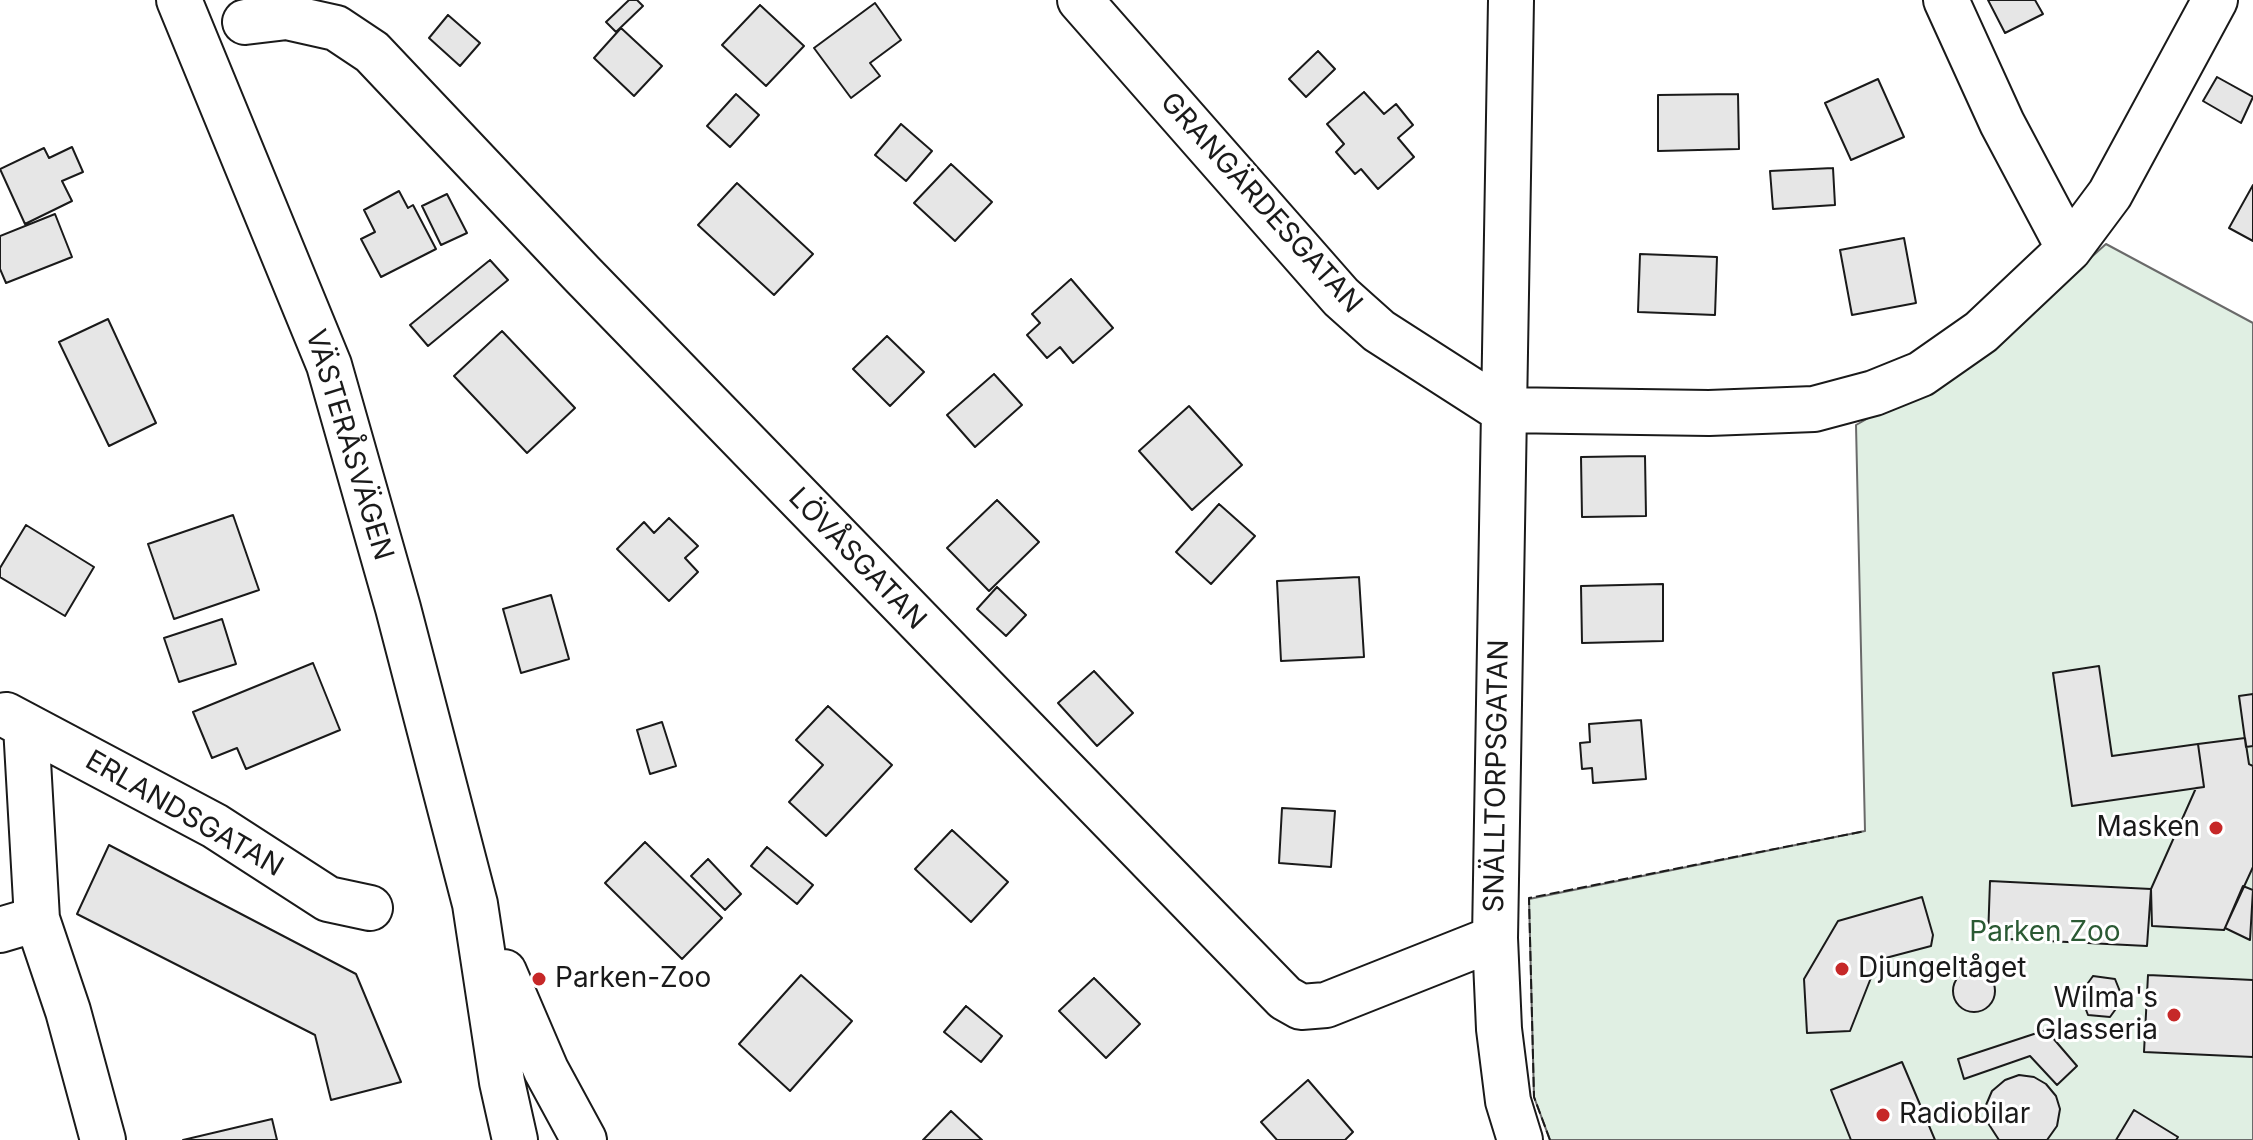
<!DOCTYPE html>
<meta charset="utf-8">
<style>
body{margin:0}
canvas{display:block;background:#fff}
</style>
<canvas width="2253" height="1140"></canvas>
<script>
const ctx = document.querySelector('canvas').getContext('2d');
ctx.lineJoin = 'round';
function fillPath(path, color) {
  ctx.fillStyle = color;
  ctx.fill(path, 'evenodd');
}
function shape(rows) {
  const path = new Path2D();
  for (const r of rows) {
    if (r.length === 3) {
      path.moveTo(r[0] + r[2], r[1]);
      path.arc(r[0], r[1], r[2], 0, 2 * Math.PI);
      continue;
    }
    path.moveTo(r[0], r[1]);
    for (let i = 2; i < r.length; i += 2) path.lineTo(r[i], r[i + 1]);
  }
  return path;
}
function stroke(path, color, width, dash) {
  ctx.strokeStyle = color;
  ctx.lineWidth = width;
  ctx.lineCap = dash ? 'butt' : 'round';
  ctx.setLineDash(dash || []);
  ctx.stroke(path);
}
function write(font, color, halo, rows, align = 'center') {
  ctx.font = font + ' Inter,sans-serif';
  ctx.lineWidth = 6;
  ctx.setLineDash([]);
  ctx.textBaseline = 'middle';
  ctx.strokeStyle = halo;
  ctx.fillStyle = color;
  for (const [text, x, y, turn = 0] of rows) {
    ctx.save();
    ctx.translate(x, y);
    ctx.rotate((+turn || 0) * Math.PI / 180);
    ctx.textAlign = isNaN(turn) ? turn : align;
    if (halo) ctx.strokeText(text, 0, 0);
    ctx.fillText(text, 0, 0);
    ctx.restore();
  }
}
const green = shape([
 [2106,244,2253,323,2253,1140,1550,1140,1534,1097,1529,899,1865,831,1856,425,1983,354,2106,244]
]);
fillPath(green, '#e0efe3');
stroke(green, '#6a6a6a', 2);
const building = shape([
 [629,0,637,0,643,6,616,32,606,22,629,0],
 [1988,0,2035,0,2043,14,2005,33,1988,0],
 [875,3,901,40,870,63,880,76,851,98,814,48,875,3],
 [760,5,804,46,766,86,722,45,760,5],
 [448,15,480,43,460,66,429,38,448,15],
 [621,28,662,66,634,96,594,58,621,28],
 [1318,51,1335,69,1306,97,1289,79,1318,51],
 [2217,77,2253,97,2241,123,2203,101,2217,77],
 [1878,79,1904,137,1851,160,1825,103,1878,79],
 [1364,92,1384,114,1396,104,1413,125,1398,138,1414,157,1378,189,1361,169,1355,174,1336,152,1344,144,1327,124,1364,92],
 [736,94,759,115,730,147,707,126,736,94],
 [1738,94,1739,149,1658,151,1658,95,1738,94],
 [901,124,932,151,906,181,875,155,901,124],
 [72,147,83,172,62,181,72,201,25,224,0,169,44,148,49,158,72,147],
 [951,164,992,202,955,241,914,203,951,164],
 [1833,168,1835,205,1773,209,1770,171,1833,168],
 [737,183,813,254,774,295,698,225,737,183],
 [2253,185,2253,241,2229,228,2253,185],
 [399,191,408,208,413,205,436,249,381,277,361,239,375,232,364,210,399,191],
 [447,194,467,233,441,245,422,206,447,194],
 [55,214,72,257,6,283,0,269,0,236,55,214],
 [1904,238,1916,303,1852,315,1840,250,1904,238],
 [1640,254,1717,257,1715,315,1638,312,1640,254],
 [490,260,508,280,428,346,410,325,490,260],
 [1071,279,1113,328,1073,363,1060,347,1047,358,1027,335,1040,323,1032,314,1071,279],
 [108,319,156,423,109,446,59,342,108,319],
 [502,331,575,408,527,453,454,376,502,331],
 [887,336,924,372,890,406,853,369,887,336],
 [994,374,1022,405,975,447,947,415,994,374],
 [1189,406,1242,465,1192,510,1139,451,1189,406],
 [1645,456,1646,516,1582,517,1581,457,1645,456],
 [997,500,1039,542,989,591,947,548,997,500],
 [1219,504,1255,536,1211,584,1176,552,1219,504],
 [233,515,259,590,174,619,148,544,233,515],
 [669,518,698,546,685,558,698,572,669,601,617,549,644,522,654,533,669,518],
 [26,525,94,567,65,616,0,577,0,568,26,525],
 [1359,577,1364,657,1281,661,1277,581,1359,577],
 [1663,584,1663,641,1582,643,1581,586,1663,584],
 [997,587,1026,615,1006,636,977,609,997,587],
 [551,595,569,659,521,673,503,609,551,595],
 [222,619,236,664,179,682,164,638,222,619],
 [313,663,340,730,246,769,237,748,212,758,193,712,313,663],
 [2099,666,2112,756,2198,744,2204,787,2072,806,2053,673,2099,666],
 [1094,671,1133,713,1097,746,1058,703,1094,671],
 [2253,694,2253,746,2246,747,2239,696,2253,694],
 [828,706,892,765,826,836,789,802,823,765,796,740,828,706],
 [1641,720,1646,779,1593,783,1592,768,1582,769,1580,743,1590,742,1589,724,1641,720],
 [662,722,676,766,650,774,637,730,662,722],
 [2245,738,2249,764,2253,766,2253,867,2224,930,2152,926,2151,889,2196,788,2204,787,2198,744,2245,738],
 [1282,808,1335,811,1331,867,1279,863,1282,808],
 [952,830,1008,882,971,922,915,869,952,830],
 [645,842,722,918,682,959,605,883,645,842],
 [109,845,356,974,401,1082,331,1100,315,1035,77,914,109,845],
 [767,847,813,885,797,904,751,866,767,847],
 [708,859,741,894,725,910,691,876,708,859],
 [1990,881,2151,889,2147,946,1988,938,1990,881],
 [2243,886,2253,890,2250,940,2225,928,2243,886],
 [1922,897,1933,935,1931,946,1878,960,1850,1031,1807,1033,1804,979,1838,921,1922,897],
 [1974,991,21],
 [801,975,852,1021,790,1091,739,1044,801,975],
 [2148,975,2253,980,2253,1057,2144,1052,2148,975],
 [2093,976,2115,979,2123,999,2110,1017,2088,1015,2080,994,2093,976],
 [1094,978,1140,1024,1106,1058,1059,1011,1094,978],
 [966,1006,1002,1036,981,1062,944,1032,966,1006],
 [2046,1030,2077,1066,2057,1085,2030,1056,1964,1079,1958,1059,2046,1030],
 [1902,1062,1935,1140,1851,1140,1831,1090,1902,1062],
 [2019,1075,2034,1077,2046,1084,2056,1096,2060,1109,2057,1126,2047,1140,1999,1140,1986,1120,1986,1105,1992,1091,2005,1080,2019,1075],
 [1308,1080,1353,1132,1345,1140,1277,1140,1261,1122,1308,1080],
 [2134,1110,2178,1137,2176,1140,2116,1140,2134,1110],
 [951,1111,982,1140,923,1140,951,1111],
 [272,1119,277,1140,183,1140,272,1119]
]);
fillPath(building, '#e6e6e6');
stroke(building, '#1a1a1a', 2);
const minor = shape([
 [179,0,329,365,398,608,475,904,502,1082,515,1140],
 [1080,0,1341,297,1379,331,1502,410],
 [1511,0,1495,938,1499,1029,1508,1101,1520,1140],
 [1946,0,2002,123,2069,249],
 [245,22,287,17,336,28,372,52,581,273,1285,998,1301,1007,1326,1005,1495,938],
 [1502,410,1709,413,1814,409,1874,393,1921,374,1981,332,2069,249,2110,194,2215,0],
 [6,715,215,826,328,899,370,908],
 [26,726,37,919,68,1011,103,1140],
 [0,930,37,919],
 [504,972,546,1070,584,1140]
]);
stroke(minor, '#1a1a1a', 48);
stroke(minor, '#fff', 44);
stroke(shape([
 [1550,1140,1534,1097,1529,898,1865,831]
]), '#1a1a1a', 2, [10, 4]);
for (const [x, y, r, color] of [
 [2216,828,8,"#c62828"],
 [1842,969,8,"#c62828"],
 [539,979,8,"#c62828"],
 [2174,1015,8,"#c62828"],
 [1883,1115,8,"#c62828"]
]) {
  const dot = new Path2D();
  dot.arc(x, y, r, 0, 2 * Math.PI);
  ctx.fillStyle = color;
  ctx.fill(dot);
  stroke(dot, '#fff', 3);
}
write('28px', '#1a1a1a', '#fff', [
 ["GRANGÄRDESGATAN",1261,203,48],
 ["VÄSTERÅSVÄGEN",349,445,73],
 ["LÖVÅSGATAN",857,559,46],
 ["SNÄLLTORPSGATAN",1497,776,-89],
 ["ERLANDSGATAN",184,814,30]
]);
write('28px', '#1a1a1a', '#fff', [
 ["Masken",2200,828,"right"],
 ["Djungeltåget",1858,969],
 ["Parken-Zoo",555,979],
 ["Wilma's",2158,999,"right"],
 ["Glasseria",2158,1031,"right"],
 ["Radiobilar",1899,1115]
], 'left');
write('28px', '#2b5a34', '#fff', [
 ["Parken Zoo",2045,933]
]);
</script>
